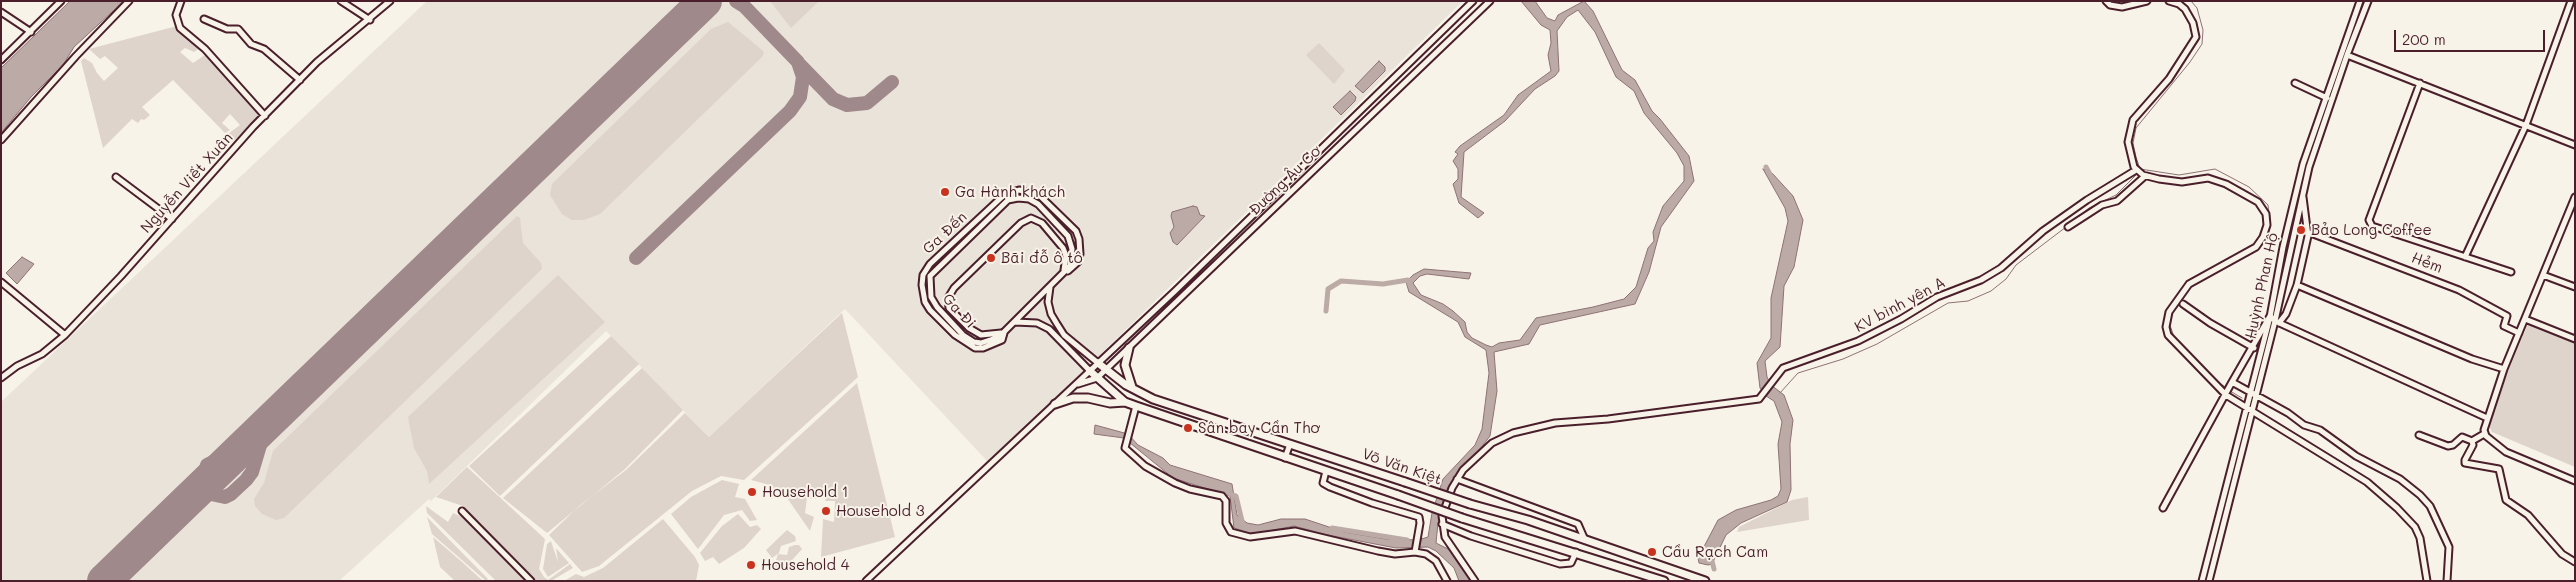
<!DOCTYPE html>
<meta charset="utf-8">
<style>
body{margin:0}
#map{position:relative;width:2576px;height:582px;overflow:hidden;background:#f7f3e8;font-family:Mali,sans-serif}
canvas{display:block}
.frame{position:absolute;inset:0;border:2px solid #4a1f2b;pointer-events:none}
.scale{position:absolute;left:2394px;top:30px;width:151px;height:22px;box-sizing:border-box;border:2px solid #4a1f2b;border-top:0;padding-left:6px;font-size:15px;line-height:18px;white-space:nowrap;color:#4a1f2b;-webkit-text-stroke:4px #f7f3e8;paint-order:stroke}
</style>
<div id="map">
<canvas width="2576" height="582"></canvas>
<div class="frame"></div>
<div class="scale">200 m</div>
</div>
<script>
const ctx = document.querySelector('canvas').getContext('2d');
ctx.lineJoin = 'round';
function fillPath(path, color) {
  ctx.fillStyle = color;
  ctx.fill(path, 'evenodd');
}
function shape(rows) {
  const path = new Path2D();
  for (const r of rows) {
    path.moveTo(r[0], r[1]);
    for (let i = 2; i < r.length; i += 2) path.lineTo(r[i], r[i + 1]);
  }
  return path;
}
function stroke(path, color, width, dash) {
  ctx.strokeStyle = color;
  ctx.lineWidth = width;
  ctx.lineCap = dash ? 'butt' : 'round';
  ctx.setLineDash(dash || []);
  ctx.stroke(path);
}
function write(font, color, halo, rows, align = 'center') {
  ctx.font = font + ' Mali,sans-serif';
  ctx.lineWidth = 4;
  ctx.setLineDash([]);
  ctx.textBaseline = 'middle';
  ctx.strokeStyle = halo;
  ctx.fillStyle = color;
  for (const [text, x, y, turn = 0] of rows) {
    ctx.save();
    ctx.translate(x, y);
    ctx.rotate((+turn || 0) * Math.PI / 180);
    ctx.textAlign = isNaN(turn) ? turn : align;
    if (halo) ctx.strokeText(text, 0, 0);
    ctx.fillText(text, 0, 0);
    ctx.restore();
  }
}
fillPath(shape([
 [427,1,1463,1,989,463,845,309,709,437,606,331,431,501,429,499,339,581,1,581,1,402]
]), '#eae3da');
fillPath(shape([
 [770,1,819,1,791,28],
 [728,22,762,50,764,53,762,57,600,214,584,220,572,220,562,214,550,195,552,184,711,29],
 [177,26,188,40,200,48,194,52,185,48,180,52,193,63,205,55,260,115,233,142,225,136,240,125,230,114,222,123,230,130,225,133,173,80,142,107,150,115,144,120,141,119,138,123,132,119,103,148,81,61,84,58,92,63,97,73,104,81,118,68,105,56,100,59,89,49],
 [1319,43,1345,70,1334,84,1306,55],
 [517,216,520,218,523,243,541,263,542,269,284,518,276,520,262,514,255,506,254,499,264,483,273,451],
 [558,275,605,322,429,484,427,471,414,448,408,417],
 [842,313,858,377,744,480,721,476,692,491,599,566,582,572,549,535,579,506,626,470,685,413,709,437],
 [2528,324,2575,343,2575,467,2492,432,2487,422],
 [611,336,639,364,500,496,469,466],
 [642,368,683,410,625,469,547,533,503,498],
 [857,383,895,537,821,557,823,519,834,522,835,501,825,501,827,494,822,492,816,499,807,498,805,513,814,517,810,531,785,495,770,485,751,480],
 [467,467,545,539,539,569,544,577,548,580,570,564,573,568,551,581,534,581,463,506,436,497],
 [722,480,739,484,735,497,745,499,757,520,750,521,742,510,724,515,698,549,671,514,691,497],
 [1808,497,1809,520,1737,532,1739,527,1792,500],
 [426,506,448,522,453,513,462,517,525,581,496,581,427,513],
 [738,514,750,527,757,525,761,529,744,548,719,564,713,557,705,561,700,553,722,526],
 [427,517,488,579,486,581,432,534],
 [663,519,695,557,699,565,696,581,564,581,576,574,584,577,603,568],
 [787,530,795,536,796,541,781,546,779,553,772,558,766,550],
 [433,537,462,562,483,581,455,581,440,567],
 [551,541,558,562,556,548,569,563,548,577,543,569,547,544],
 [795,545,799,545,802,549,784,569,774,566,778,554,787,555,789,547]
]), '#ded4cc');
const water = shape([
 [70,1,124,1,74,47,63,65,31,97,1,133,1,68,70,1],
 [1521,1,1535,1,1547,18,1555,21,1558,15,1584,1,1593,11,1622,70,1635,80,1652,111,1660,119,1689,156,1694,181,1661,227,1649,272,1635,304,1540,325,1529,344,1494,352,1497,391,1490,436,1453,484,1438,523,1436,543,1452,551,1472,581,1459,581,1454,568,1436,551,1428,547,1396,548,1328,535,1294,526,1254,534,1234,528,1230,496,1173,478,1124,438,1094,434,1095,425,1128,434,1138,445,1163,458,1170,465,1232,484,1237,515,1247,523,1258,525,1281,519,1305,519,1344,532,1386,539,1418,540,1428,537,1432,513,1443,479,1475,445,1482,429,1489,373,1486,350,1465,337,1458,322,1409,292,1406,282,1413,275,1424,269,1471,273,1469,279,1427,274,1420,276,1413,283,1421,295,1443,304,1453,311,1465,322,1467,332,1472,338,1486,345,1492,347,1499,343,1520,340,1536,318,1593,307,1624,299,1636,287,1648,248,1654,241,1653,232,1663,206,1684,181,1684,166,1677,153,1644,113,1634,91,1616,77,1595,32,1578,10,1567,17,1557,31,1559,71,1555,76,1535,89,1505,121,1464,152,1461,197,1484,213,1478,218,1459,203,1453,184,1458,179,1458,169,1453,161,1458,154,1455,152,1460,146,1504,115,1518,95,1551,71,1548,55,1551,43,1550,30,1541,25,1521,1],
 [1379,61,1385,67,1385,71,1363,93,1355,86,1379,61],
 [1350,91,1356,97,1355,101,1341,115,1333,107,1350,91],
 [1763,169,1772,173,1793,196,1803,220,1794,267,1784,286,1780,347,1765,361,1767,377,1771,385,1784,395,1793,420,1790,444,1791,490,1787,502,1741,523,1726,535,1712,564,1708,565,1699,563,1698,558,1718,520,1736,510,1771,500,1778,496,1781,489,1778,444,1782,422,1774,401,1766,396,1760,388,1757,363,1771,338,1771,298,1788,221,1785,208,1763,169],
 [1193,206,1197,207,1200,215,1205,216,1177,245,1173,242,1170,233,1174,227,1171,216,1172,212,1193,206],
 [22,257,34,264,17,284,6,273,22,257]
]);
fillPath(water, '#bcaaa7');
stroke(water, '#8e7275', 1);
stroke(shape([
 [2191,1,2197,8,2203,30,2202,44,2190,62,2136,128,2133,143,2136,157,2140,169,2179,175,2215,169,2249,187,2268,205,2270,222,2265,238],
 [2073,221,2089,208,2116,195,2137,174],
 [2230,264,2250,253],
 [2171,316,2170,325,2174,337,2192,357],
 [2216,381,2227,388],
 [2230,391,2242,398],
 [1780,393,1798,373,1843,359,1877,344,1948,303,1968,301,1991,291,2006,279,2016,265,2066,227]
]), '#8e7275', 1);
stroke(shape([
 [1766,167,1771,176],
 [1326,311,1328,289,1341,281,1383,284,1408,280,1410,285],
 [1228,493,1236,496,1243,525],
 [1332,528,1407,540],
 [1711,557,1714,569]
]), '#bcaaa7', 5);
stroke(shape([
 [695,10,708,1],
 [800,65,833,99,847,105,867,103,892,82],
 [636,258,790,111,800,97,803,77,798,62,744,6,736,1],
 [243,447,207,465,203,478,206,488,211,494,225,497,231,494,246,480,252,472,261,442,278,413]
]), '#a0898a', 14);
stroke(shape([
 [104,581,705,1]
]), '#a0898a', 34);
const minor = shape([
 [181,1,176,15,180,28,205,49,265,116],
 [341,1,370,20],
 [2106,1,2110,5,2122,7,2147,1],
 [2169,1,2179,4,2185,9,2193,23,2196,37,2169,79,2133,120,2128,142,2134,167,2143,175,2159,179,2182,182,2208,178,2226,184,2258,202,2266,214,2267,225,2263,237,2256,247,2189,284,2169,312,2166,327,2168,335,2226,395,2367,482,2397,508,2415,527,2420,538,2427,581],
 [1,12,31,32],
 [204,19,227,29,238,29,251,44,264,49,300,80],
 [2347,55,2575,145],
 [1,60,61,1],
 [2295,83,2327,98],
 [2420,83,2369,220,2372,226,2511,272],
 [1,140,76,56,129,1],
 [116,177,172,219],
 [2575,197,2504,369,2484,430,2486,436,2506,452,2575,481],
 [1018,198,1029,199,1038,204,1068,236,1072,249,1070,266,999,337,981,343,974,342,963,335,937,307,931,297,930,276,1008,200,1018,198],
 [2068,227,2102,205,2117,201,2145,176],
 [2308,232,2459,290,2507,316,2504,326,2519,333],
 [2465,257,2526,125,2571,1],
 [2543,275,2575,287],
 [1,282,65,335],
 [2297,285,2472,359,2504,369],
 [1050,287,1048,302,1051,314,1057,324,1064,335,1098,363],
 [2183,304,2210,323,2254,348],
 [2525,319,2575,339],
 [1015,322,1037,323,1049,329,1090,371],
 [2279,323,2286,314,2297,285,2308,236,2303,197],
 [1001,333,981,335,969,328,949,308,948,298,954,288,1021,223,1031,218,1042,223,1063,248,1066,256,1064,270],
 [1004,333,1002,340,983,348,975,348,955,335,930,310,925,302,922,285,923,275,930,264,1004,195,1019,190,1038,194,1076,231,1079,239,1080,254,1078,262,1068,271],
 [1,378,17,366,42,354,65,335,121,276,253,127,317,62,390,1],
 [1078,384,1097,378,1490,1],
 [1136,406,1125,448,1145,466,1175,483,1190,489,1222,496,1226,501,1226,523,1231,532,1250,537,1295,531,1378,551,1395,554,1415,552],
 [2419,435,2448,446,2453,445,2462,437,2472,441,2473,445,2465,460,2465,463,2499,469,2506,500,2528,515,2562,554,2575,562],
 [2472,441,2484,434],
 [1285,458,1290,444],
 [1326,471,1323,483,1330,487,1372,503,1419,517,1420,523,1415,552,1426,554,1436,561,1447,581],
 [1457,479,1578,524,1585,540],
 [2163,508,2232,382],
 [462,511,531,581],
 [1442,524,1471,536,1560,564,1571,563,1576,552],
 [866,581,1175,291,1473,1],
 [1475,581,1445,537,1442,516,1452,488,1463,470,1492,443,1513,433,1555,423,1608,419,1759,399,1783,368,1858,341,1901,319,1937,297,1981,280,2001,268,2043,231,2087,200,2136,170],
 [2202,581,2270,317,2283,247,2303,164,2360,1],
 [2209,581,2275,321,2309,167,2347,55,2368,1],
 [2447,581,2449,547,2430,506,2420,495,2400,479,2356,456,2320,430,2304,425,2288,413,2232,382,2270,316,2275,321,2487,418]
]);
const major = shape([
 [1129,348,1125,365,1132,387],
 [1098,363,1126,385,1153,399,1405,482],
 [1090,371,1125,402,1136,406,1398,495],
 [1055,404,1073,398,1088,398,1110,403,1125,402],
 [1470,504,1528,520,1705,581],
 [1462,518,1664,581]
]);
stroke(minor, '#4a1f2b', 9);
stroke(major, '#4a1f2b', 11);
stroke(minor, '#f7f3e8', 5);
stroke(major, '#f7f3e8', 7);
const majorBridge = shape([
 [1405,482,1470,504],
 [1398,495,1462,518]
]);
stroke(majorBridge, '#4a1f2b', 11, []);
stroke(majorBridge, '#f7f3e8', 7);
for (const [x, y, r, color] of [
 [945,192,5,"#c8321e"],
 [2301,230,5,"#c8321e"],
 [991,258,5,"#c8321e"],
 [1188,428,5,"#c8321e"],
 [752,492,5,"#c8321e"],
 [826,511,5,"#c8321e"],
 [1652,552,5,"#c8321e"],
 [751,565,5,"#c8321e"]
]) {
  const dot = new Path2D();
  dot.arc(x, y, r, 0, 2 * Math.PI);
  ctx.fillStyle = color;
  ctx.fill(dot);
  stroke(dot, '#f7f3e8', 2);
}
write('15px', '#4a1f2b', '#f7f3e8', [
 ["Đường Âu Cơ",1285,181,-44],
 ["Nguyễn Viết Xuân",187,183,-48],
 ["Ga Đến",945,233,-43],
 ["Hẻm",2427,263,21],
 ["Huỳnh Phan Hộ",2262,286,-78],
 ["KV bình yên A",1900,305,-28],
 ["Ga Đi",959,311,47],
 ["Võ Văn Kiệt",1402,467,19]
]);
write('15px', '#4a1f2b', '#f7f3e8', [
 ["Ga Hành khách",955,192],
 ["Bảo Long Coffee",2311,230],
 ["Bãi đỗ ô tô",1001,258],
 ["Sân bay Cần Thơ",1198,428],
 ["Household 1",762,492],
 ["Household 3",836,511],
 ["Cầu Rạch Cam",1662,552],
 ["Household 4",761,565]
], 'left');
</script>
